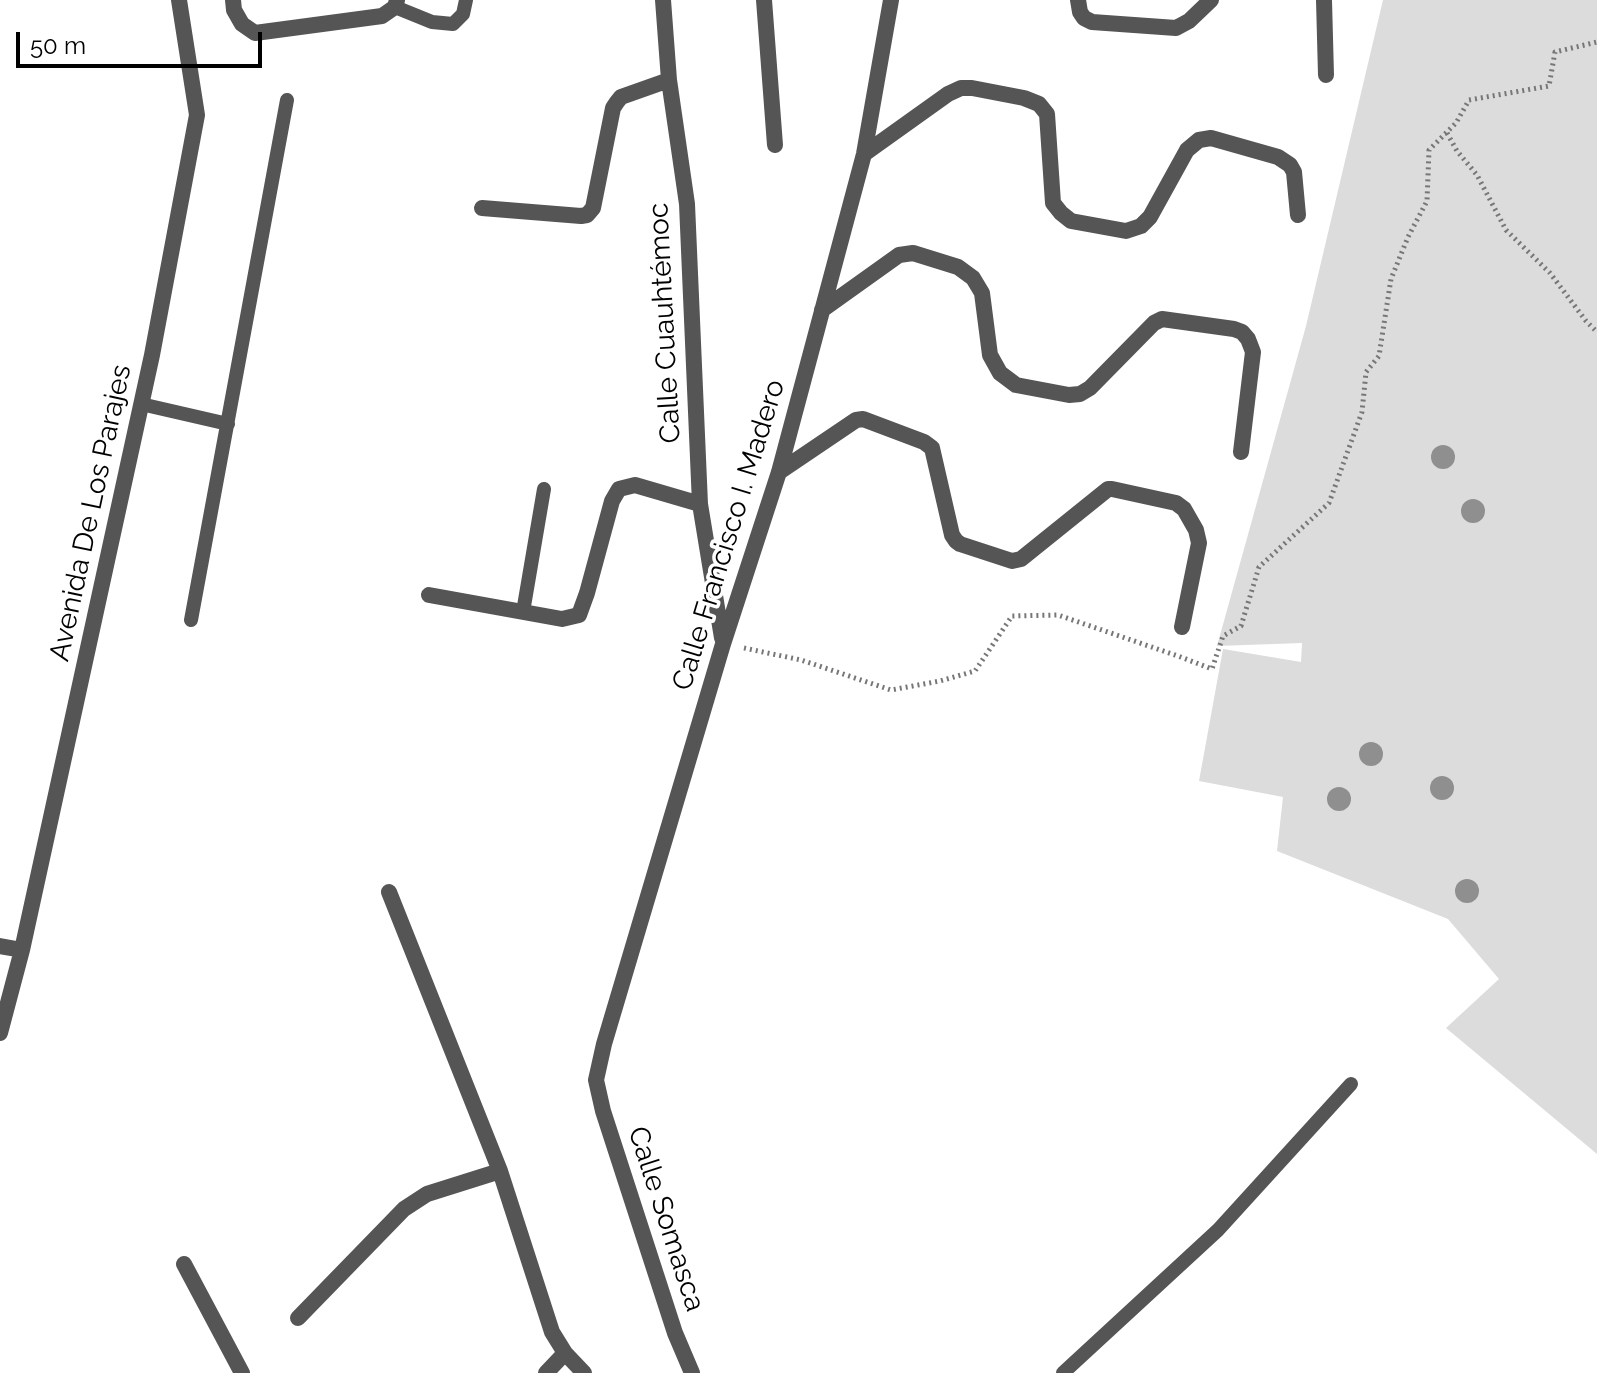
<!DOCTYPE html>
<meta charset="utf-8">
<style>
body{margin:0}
#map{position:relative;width:1597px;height:1373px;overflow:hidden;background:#fff;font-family:Raleway,sans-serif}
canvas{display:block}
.scale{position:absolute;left:16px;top:32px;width:246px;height:36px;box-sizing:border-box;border:4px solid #000;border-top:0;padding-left:10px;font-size:24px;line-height:28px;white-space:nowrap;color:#000;-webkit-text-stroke:6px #fff;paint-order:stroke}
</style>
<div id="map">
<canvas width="1597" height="1373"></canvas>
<div class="scale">50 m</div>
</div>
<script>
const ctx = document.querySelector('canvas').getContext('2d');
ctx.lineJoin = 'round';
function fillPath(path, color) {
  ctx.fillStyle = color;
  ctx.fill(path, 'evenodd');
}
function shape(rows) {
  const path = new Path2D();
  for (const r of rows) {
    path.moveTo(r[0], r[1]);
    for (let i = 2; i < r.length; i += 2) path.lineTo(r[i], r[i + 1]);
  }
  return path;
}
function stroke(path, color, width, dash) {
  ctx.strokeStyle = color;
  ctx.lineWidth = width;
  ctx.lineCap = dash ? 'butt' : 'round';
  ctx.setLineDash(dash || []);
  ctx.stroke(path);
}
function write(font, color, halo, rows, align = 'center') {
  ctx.font = font + ' Raleway,sans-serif';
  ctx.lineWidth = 7;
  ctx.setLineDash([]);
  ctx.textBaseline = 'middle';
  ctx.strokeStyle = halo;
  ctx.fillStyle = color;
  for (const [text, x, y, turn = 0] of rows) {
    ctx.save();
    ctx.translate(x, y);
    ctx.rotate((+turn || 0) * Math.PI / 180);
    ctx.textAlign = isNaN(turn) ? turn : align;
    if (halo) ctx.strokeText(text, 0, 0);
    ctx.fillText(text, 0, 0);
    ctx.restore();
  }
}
fillPath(shape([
 [1383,0,1597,0,1597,1154,1446,1028,1499,979,1448,919,1277,851,1283,797,1199,781,1223,649,1301,662,1302,643,1217,646,1306,326]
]), '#dcdcdc');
stroke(shape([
 [1447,133,1457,151,1477,175,1506,230,1550,273,1586,321,1597,332],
 [744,648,801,660,891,690,940,681,975,671,1012,616,1058,615,1178,656,1212,669,1223,636,1241,626,1259,567,1329,503,1362,412,1366,372,1379,356,1391,279,1408,237,1427,201,1429,150,1456,123,1469,100,1549,86,1555,52,1597,42]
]), '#777', 5, [2, 4]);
stroke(shape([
 [395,7,432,22,453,24,463,14,466,0],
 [141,404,228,424],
 [523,612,544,489],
 [191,620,287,100],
 [1063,1373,1218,1230,1351,1084]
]), '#555', 14);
stroke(shape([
 [233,0,234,10,242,24,255,33,382,16,395,7,397,0],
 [663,0,669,80,687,204,700,504,722,638],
 [764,0,775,145],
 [1078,0,1080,12,1084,18,1092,22,1176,28,1189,21,1211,0],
 [1324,0,1326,75],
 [864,154,948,94,961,88,972,88,1024,98,1039,104,1047,114,1053,203,1061,213,1071,221,1126,231,1141,226,1150,217,1187,150,1199,140,1211,138,1278,157,1290,165,1294,172,1298,215],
 [482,208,581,216,587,215,593,208,613,108,617,102,621,97,669,80],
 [822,310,899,255,913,253,958,267,973,278,982,293,990,355,1000,373,1016,385,1069,395,1080,394,1090,388,1154,323,1162,319,1234,329,1242,332,1248,339,1253,352,1241,452],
 [779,472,856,420,863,419,924,442,932,448,952,535,956,541,960,544,1012,561,1021,559,1108,489,1112,489,1176,503,1184,509,1196,530,1199,543,1182,627],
 [429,595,562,619,579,615,587,593,612,501,619,489,635,485,700,504],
 [389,892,500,1171,552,1332,565,1353,584,1373],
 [0,946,22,950],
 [0,1033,22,950,152,355,197,115,179,0],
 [184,1264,242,1373],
 [298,1318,404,1209,427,1194,500,1171],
 [546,1373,565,1353],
 [692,1373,675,1333,603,1111,596,1080,604,1044,723,644,779,472,864,154,891,0]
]), '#555', 16);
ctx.fillStyle = '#8f8f8f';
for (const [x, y] of [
 [1443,457],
 [1473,511],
 [1371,754],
 [1442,788],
 [1339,799],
 [1467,891]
]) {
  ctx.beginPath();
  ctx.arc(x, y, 12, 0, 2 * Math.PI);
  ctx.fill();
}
write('28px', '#000', '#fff', [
 ["Calle Cuauhtémoc",665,323,-93],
 ["Avenida De Los Parajes",91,513,-78],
 ["Calle Francisco I. Madero",729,535,-73],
 ["Calle Somasca",666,1219,72]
]);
</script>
